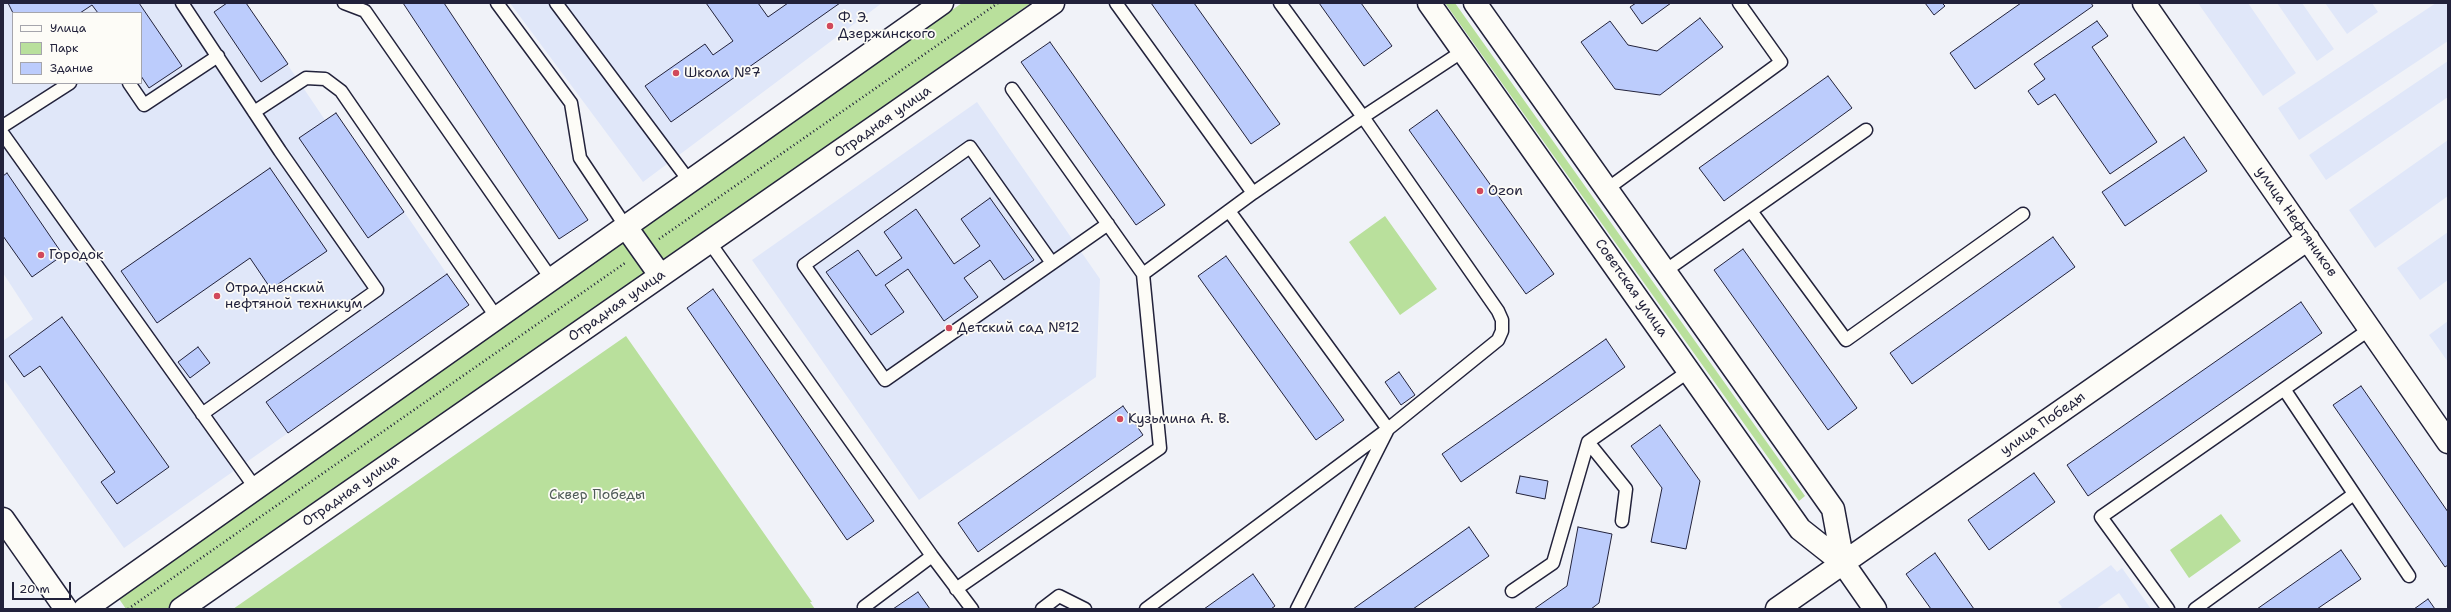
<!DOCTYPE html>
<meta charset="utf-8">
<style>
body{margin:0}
#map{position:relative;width:2451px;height:612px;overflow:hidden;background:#f0f2f8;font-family:"Shantell Sans",sans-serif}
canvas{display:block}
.frame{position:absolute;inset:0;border:4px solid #22223b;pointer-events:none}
.legend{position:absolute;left:12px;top:12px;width:130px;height:72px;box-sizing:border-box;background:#fdfcf7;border:1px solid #a5a5ac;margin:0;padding:5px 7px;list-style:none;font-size:12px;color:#22223b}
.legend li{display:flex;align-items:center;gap:8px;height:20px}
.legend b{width:20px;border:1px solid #a5a5ac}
.scale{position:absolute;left:12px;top:582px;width:59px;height:18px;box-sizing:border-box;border:2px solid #22223b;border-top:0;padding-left:5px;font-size:12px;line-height:14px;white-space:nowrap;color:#22223b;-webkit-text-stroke:3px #fdfcf7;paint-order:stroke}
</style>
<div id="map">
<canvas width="2451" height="612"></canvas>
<div class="frame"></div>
<ul class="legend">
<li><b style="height:5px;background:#fdfcf7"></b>Улица</li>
<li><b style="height:11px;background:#b9e09c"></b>Парк</li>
<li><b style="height:11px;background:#bcccfc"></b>Здание</li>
</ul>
<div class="scale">20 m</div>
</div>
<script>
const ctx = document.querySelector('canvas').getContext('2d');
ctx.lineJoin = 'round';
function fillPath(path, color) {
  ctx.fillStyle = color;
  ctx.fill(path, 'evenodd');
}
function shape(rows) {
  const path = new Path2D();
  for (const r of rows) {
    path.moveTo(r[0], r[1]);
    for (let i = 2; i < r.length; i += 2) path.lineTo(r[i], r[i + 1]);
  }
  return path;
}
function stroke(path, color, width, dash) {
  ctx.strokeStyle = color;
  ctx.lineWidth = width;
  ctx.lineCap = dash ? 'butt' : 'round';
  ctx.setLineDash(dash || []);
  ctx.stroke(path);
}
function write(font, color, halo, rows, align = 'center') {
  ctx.font = font + ' "Shantell Sans",sans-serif';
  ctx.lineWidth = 3.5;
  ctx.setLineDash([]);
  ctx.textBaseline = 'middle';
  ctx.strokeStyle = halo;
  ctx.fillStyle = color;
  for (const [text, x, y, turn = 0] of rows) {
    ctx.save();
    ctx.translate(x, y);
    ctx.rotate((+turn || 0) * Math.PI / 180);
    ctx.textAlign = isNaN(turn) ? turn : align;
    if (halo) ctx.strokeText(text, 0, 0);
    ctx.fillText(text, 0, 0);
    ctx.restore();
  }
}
fillPath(shape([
 [3,3,246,3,325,120,336,113,447,274,266,402,288,433,124,548,3,378,3,341,33,319,3,273],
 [13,13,141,13,141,83,13,83],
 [510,3,882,3,643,182],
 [2198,3,2248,3,2296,73,2263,96],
 [2277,3,2302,3,2334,49,2317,61],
 [2325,3,2372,3,2378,12,2347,34],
 [2436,3,2448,3,2448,41,2299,140,2278,108],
 [2448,61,2448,97,2326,180,2309,155],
 [977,102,1100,279,1096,377,919,500,752,260],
 [2448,140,2448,196,2375,248,2349,210],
 [2448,232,2448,280,2420,300,2397,268],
 [2448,321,2448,362,2429,335],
 [2111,565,2117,572,2122,568,2151,609,2130,609,2119,593,2096,609,2059,609,2062,607,2058,602]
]), '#e0e7f9');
fillPath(shape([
 [962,3,1031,3,167,609,126,609,117,596],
 [1445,3,1455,3,1805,496,1799,501],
 [1385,216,1437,289,1400,315,1349,242],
 [626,336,812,602,810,602,815,609,233,609],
 [2221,514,2241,541,2189,578,2170,550]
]), '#b9e09c');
const building = shape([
 [8,3,139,3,182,66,149,88,141,76,141,13,98,13,92,5,80,13,13,13,8,3],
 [227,3,246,3,288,64,261,82,214,12,227,3],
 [403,3,444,3,588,220,559,239,403,3],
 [706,3,758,3,768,17,788,3,840,3,671,122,645,86,705,44,713,55,733,41,706,3],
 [1151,3,1194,3,1280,124,1251,144,1151,3],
 [1319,3,1361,3,1392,46,1364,66,1319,3],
 [1636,3,1671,3,1642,24,1630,7,1636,3],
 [1925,3,1942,3,1945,6,1934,15,1925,3],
 [2021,3,2091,3,2093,6,1975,89,1950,53,2021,3],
 [1700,18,1723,47,1660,95,1615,89,1581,42,1610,21,1628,45,1657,51,1700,18],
 [2097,21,2108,36,2092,47,2157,142,2110,174,2055,94,2038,105,2028,91,2045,79,2034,64,2097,21],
 [1050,42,1165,205,1136,225,1021,62,1050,42],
 [1828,76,1852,108,1724,201,1699,168,1828,76],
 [1437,110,1554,274,1526,294,1409,130,1437,110],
 [336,113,404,212,368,238,299,138,336,113],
 [2184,137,2207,171,2125,226,2102,192,2184,137],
 [270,168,327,251,271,289,250,258,157,323,121,271,270,168],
 [7,173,63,255,32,277,3,236,3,176,7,173],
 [990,198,1034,260,1004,280,990,260,964,278,978,297,944,321,908,269,885,285,904,312,871,335,826,272,858,250,876,276,902,258,884,232,916,209,954,264,980,246,961,219,990,198],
 [2053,237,2075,267,1912,384,1890,353,2053,237],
 [1743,249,1857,408,1828,430,1714,270,1743,249],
 [1226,256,1344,420,1316,440,1198,276,1226,256],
 [447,274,469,305,288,433,266,402,447,274],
 [713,289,874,521,847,540,687,308,713,289],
 [2301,302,2322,333,2088,496,2067,465,2301,302],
 [62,317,169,467,117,504,101,482,115,472,40,366,24,377,9,356,62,317],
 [1606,339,1625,367,1461,482,1442,454,1606,339],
 [198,347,210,363,190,378,178,362,198,347],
 [1399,372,1415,395,1401,405,1385,382,1399,372],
 [2361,386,2448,512,2448,565,2445,567,2333,405,2361,386],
 [1123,406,1143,435,978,552,958,523,1123,406],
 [1660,425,1700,481,1686,549,1651,542,1662,488,1631,446,1660,425],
 [2034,473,2055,502,1989,550,1968,520,2034,473],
 [1520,476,1548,481,1545,499,1516,493,1520,476],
 [1469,527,1489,556,1413,609,1353,609,1469,527],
 [1578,527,1612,534,1599,603,1591,609,1534,609,1567,586,1578,527],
 [2341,550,2361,579,2317,609,2257,609,2341,550],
 [1935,553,1974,609,1931,609,1906,574,1935,553],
 [1253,574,1275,606,1271,609,1204,609,1253,574],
 [918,592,930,609,893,609,918,592],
 [2428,599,2435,609,2414,609,2428,599]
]);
fillPath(building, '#bcccfc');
stroke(building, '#22223b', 1);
const lane = shape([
 [182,3,280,151,377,290,202,414],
 [344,3,365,11,552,280],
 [497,3,571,103,580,158,626,227],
 [556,3,690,182],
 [1116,3,1253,193],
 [129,83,144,105,218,56],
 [1012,89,1143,274],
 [254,112,306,78,325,79,341,91,497,318],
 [3,126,70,83],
 [3,134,256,489],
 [1607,189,1781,62,1739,3],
 [1751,211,1846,340,2023,214],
 [710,243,932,556,972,609],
 [1052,263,970,147,804,265,885,380,1108,224],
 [1665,271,1866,130],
 [2284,389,2409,576],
 [1588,442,1626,489,1622,521],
 [956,589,1160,448,1143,274,1253,193,1363,117,1280,3],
 [1512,591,1553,563,1588,442,1689,371],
 [865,609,864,607,932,556],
 [1042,609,1059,596,1085,609],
 [1146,609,1388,429,1229,211],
 [1297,609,1388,429,1498,340,1502,331,1502,320,1498,311,1363,117,1463,51],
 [2168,609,2101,517,2370,329],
 [2195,609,2354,494]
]);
const street = shape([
 [1429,3,1800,529,1843,563,1875,609],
 [1475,3,1833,509,1843,563],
 [2144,3,2448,442],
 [626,227,660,275],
 [3,519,66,609],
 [85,609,942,3],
 [181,609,1053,3],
 [1777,609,2308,239]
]);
stroke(lane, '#22223b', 15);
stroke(street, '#22223b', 25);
stroke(shape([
 [659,239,998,3],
 [128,609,625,263]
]), '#22223b', 2.5, [1, 3]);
stroke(lane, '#fdfcf7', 12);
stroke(street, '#fdfcf7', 22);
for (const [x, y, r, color] of [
 [830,26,4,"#d1495b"],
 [676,73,4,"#d1495b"],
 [1480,191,4,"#d1495b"],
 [41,255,4,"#d1495b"],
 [217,296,4,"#d1495b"],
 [949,328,4,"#d1495b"],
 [1120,419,4,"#d1495b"]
]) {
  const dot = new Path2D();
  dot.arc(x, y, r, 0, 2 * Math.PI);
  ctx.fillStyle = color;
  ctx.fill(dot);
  stroke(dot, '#fdfcf7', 1.5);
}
write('14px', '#22223b', '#fdfcf7', [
 ["Ф. Э.",838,18],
 ["Дзержинского",838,34],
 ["Школа №7",684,73],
 ["Ozon",1488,191],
 ["Городок",49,255],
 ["Отрадненский",225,288],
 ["нефтяной техникум",225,304],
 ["Детский сад №12",957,328],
 ["Кузьмина А. В.",1128,419]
], 'left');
write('14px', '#22223b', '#fdfcf7', [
 ["Отрадная улица",883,122,-35],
 ["улица Нефтяников",2296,222,55],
 ["Советская улица",1631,288,55],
 ["Отрадная улица",617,306,-35],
 ["улица Победы",2043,424,-35],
 ["Отрадная улица",351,491,-35]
]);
write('14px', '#4f5b58', '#fdfcf7', [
 ["Сквер Победы",597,495]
]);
</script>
